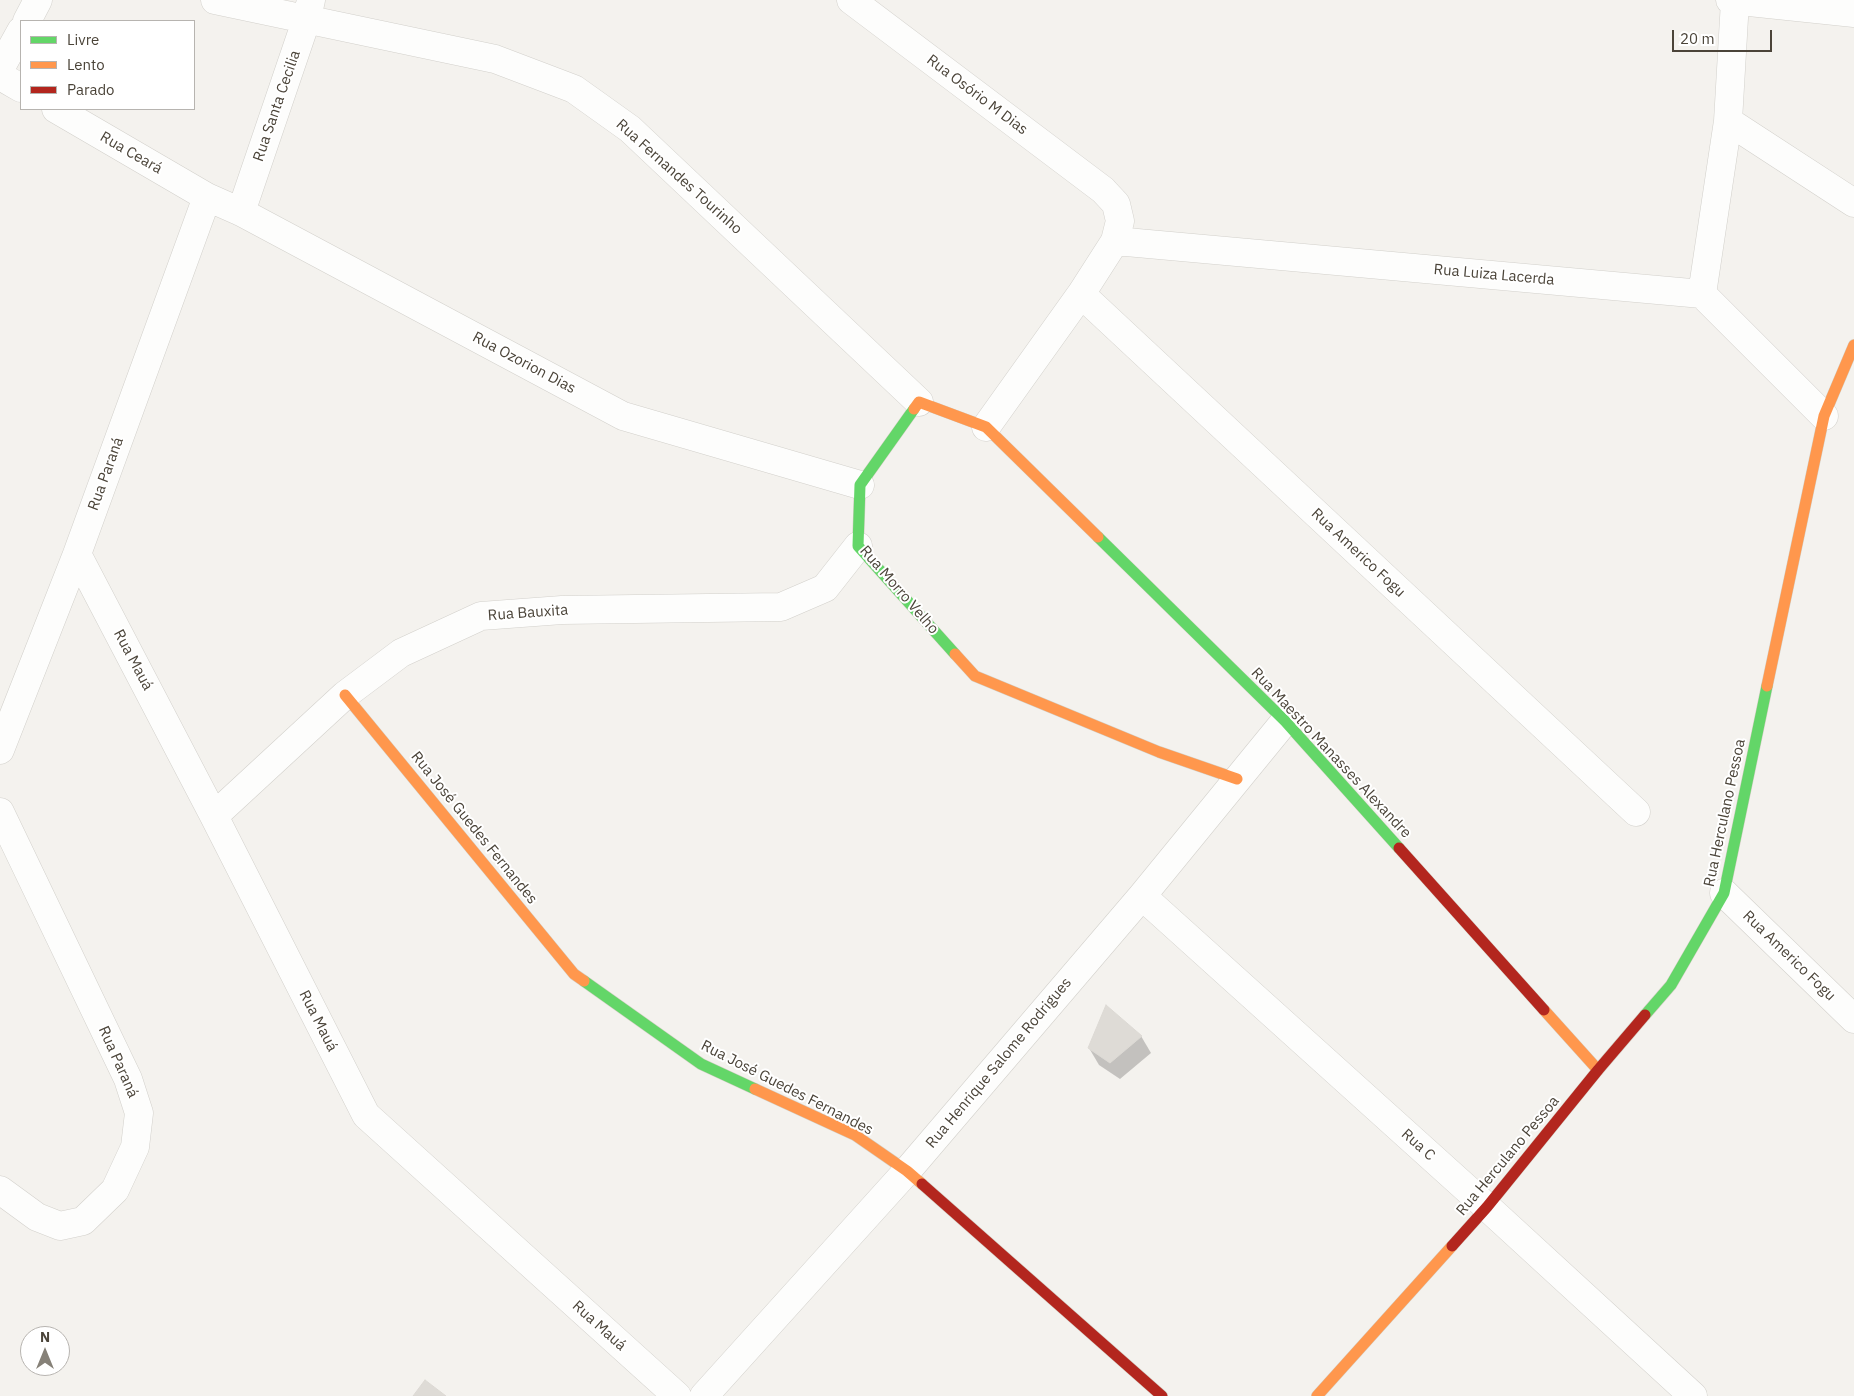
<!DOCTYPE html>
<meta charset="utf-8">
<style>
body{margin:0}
#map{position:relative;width:1854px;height:1396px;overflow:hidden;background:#f4f2ee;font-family:"IBM Plex Sans",sans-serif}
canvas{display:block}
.legend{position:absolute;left:20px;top:20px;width:175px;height:90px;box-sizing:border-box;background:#fff;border:1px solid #b7b4b0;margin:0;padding:6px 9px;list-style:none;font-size:15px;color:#4b4439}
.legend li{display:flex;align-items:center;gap:10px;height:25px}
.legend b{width:25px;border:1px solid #b7b4b0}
.north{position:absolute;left:20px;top:1326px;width:50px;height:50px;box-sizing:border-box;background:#fff;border:1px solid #b7b4b0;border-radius:50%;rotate:0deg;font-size:14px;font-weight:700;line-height:20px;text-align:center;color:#4b4439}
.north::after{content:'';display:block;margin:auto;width:18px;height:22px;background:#868178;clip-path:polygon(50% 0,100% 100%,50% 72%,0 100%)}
.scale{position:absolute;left:1672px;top:30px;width:100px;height:22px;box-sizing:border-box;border:2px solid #4b4439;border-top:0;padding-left:6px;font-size:15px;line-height:18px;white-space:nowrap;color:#4b4439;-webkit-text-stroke:4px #fff;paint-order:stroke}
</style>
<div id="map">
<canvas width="1854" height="1396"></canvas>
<ul class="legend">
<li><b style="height:6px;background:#63d668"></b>Livre</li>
<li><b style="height:6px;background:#ff974d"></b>Lento</li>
<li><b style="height:6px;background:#b3261e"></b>Parado</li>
</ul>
<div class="north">N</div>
<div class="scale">20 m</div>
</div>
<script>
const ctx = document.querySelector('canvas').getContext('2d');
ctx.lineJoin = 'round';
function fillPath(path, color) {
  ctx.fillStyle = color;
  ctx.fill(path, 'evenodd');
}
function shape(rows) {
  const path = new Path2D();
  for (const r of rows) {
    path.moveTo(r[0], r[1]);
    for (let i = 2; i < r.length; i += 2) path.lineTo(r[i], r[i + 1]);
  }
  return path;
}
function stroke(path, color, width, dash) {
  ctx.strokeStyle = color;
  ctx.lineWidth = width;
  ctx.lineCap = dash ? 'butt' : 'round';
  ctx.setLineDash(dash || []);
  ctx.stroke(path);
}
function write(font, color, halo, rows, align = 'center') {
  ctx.font = font + ' "IBM Plex Sans",sans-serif';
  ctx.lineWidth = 4;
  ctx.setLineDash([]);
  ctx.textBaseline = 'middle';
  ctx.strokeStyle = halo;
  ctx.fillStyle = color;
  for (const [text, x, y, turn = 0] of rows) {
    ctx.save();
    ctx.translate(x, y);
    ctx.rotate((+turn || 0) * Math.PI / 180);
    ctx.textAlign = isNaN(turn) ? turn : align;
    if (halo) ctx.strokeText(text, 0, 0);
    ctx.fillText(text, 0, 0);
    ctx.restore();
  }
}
fillPath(shape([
 [1141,1036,1151,1053,1120,1079,1099,1065,1089,1048]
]), '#0003');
const building = shape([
 [1106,1005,1142,1036,1110,1063,1088,1048,1106,1005],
 [425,1380,446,1396,413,1396,425,1380]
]);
fillPath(building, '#dedbd6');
stroke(building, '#dcd9d4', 1);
const street = shape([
 [215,0,495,59,574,89,630,129,919,402],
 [851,0,1103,190,1116,204,1120,221,1115,241,1081,294,986,427],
 [1730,0,1854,13],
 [1735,1,1728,121,1854,203],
 [27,21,38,0],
 [0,69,21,31],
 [0,76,21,88],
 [56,109,207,197,241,212,623,416,860,485],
 [241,212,307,18,311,0],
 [1115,241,1702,294,1824,416],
 [1081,294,1636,812],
 [1702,294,1728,121],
 [77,554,214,816,366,1115,677,1396],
 [0,750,77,554,207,197],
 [0,812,128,1079,139,1113,135,1147,115,1190,83,1221,60,1226,37,1217,0,1190],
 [214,816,345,695,401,653,481,616,562,610,781,607,825,588,858,546],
 [1724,893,1854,1019],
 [1142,896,1487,1207,1693,1396],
 [704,1396,907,1171,1142,896,1285,721]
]);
const fast = shape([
 [914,409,860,485,858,546,955,654],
 [1098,537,1285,721,1399,848],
 [584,981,701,1064,755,1089],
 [1645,1015,1671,985,1724,893,1767,686]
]);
const slow = shape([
 [914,409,919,402,986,427,1098,537],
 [955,654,975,676,1159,752,1237,779],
 [1767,686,1824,416,1854,345],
 [345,695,574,974,584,981],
 [1544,1010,1598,1070],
 [755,1089,855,1135,907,1171,922,1184],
 [1317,1396,1452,1246]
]);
const jam = shape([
 [1399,848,1544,1010],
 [922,1184,1162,1396],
 [1452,1246,1487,1207,1598,1070,1645,1015]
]);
stroke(street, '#d2d0cb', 29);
stroke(fast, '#d3cfc5', 12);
stroke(slow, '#d3cfc5', 12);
stroke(jam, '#d3cfc5', 12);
stroke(street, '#fdfdfc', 28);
stroke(fast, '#63d668', 11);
stroke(slow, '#ff974d', 11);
stroke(jam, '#b3261e', 11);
write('15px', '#4b4439', '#fff', [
 ["Rua Osório M Dias",977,95,37],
 ["Rua Santa Cecilia",277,106,-71],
 ["Rua Ceará",131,153,30],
 ["Rua Fernandes Tourinho",679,177,42],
 ["Rua Luiza Lacerda",1494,275,5],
 ["Rua Ozorion Dias",524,363,28],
 ["Rua Paraná",106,474,-70],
 ["Rua Americo Fogu",1358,553,43],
 ["Rua Morro Velho",899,590,49],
 ["Rua Bauxita",528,613,-4],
 ["Rua Mauá",133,660,62],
 ["Rua Maestro Manasses Alexandre",1331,753,47],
 ["Rua Herculano Pessoa",1725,813,-78],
 ["Rua José Guedes Fernandes",474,828,51],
 ["Rua Americo Fogu",1789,956,44],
 ["Rua Mauá",318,1021,63],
 ["Rua Paraná",118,1062,66],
 ["Rua Henrique Salome Rodrigues",999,1063,-50],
 ["Rua José Guedes Fernandes",787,1088,27],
 ["Rua C",1418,1145,42],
 ["Rua Herculano Pessoa",1508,1156,-50],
 ["Rua Mauá",599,1326,42]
]);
</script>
